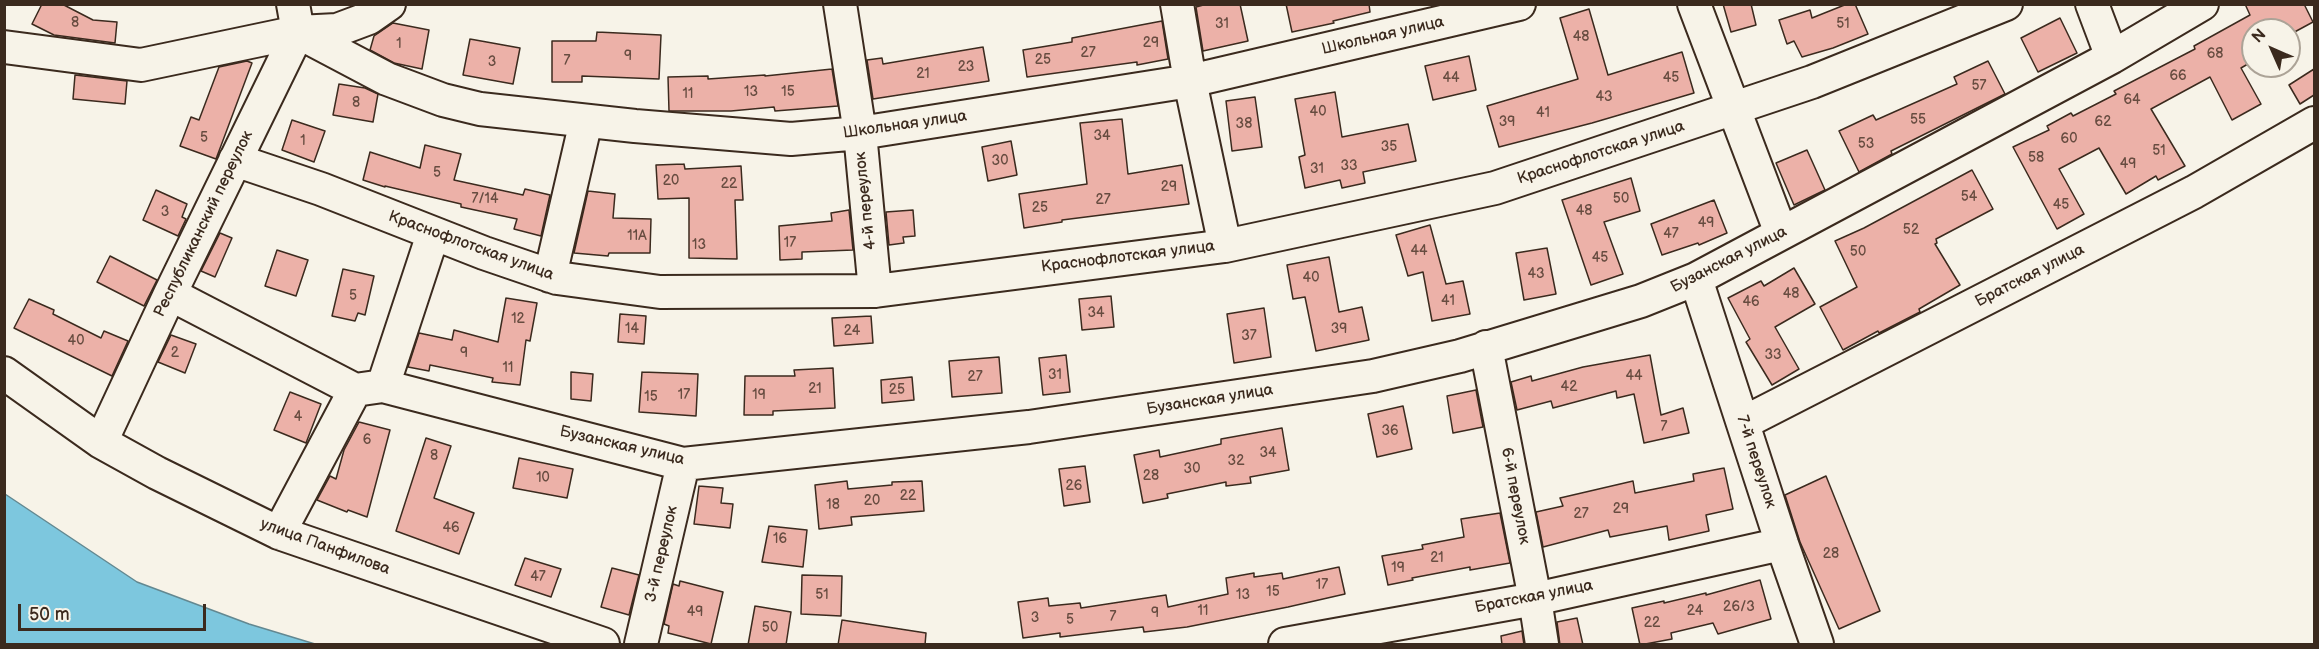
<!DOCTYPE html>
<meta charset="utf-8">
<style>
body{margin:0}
#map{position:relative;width:2319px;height:649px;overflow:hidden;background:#f7f3e8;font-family:"Balsamiq Sans",sans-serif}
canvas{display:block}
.frame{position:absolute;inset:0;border:6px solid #3b2a1e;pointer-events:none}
.north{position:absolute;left:2241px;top:18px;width:60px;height:60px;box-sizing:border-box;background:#f7f3e8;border:2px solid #aca397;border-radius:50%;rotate:315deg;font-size:16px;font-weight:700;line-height:24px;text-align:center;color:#3b2a1e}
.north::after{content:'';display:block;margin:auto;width:21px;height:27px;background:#3b2a1e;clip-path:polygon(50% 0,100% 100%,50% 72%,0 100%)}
.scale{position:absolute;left:18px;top:604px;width:188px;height:27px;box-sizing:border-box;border:3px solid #3b2a1e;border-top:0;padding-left:8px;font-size:18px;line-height:21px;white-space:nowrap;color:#3b2a1e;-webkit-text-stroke:4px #f7f3e8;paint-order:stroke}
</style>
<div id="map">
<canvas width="2319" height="649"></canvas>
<div class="frame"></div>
<div class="north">N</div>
<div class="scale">50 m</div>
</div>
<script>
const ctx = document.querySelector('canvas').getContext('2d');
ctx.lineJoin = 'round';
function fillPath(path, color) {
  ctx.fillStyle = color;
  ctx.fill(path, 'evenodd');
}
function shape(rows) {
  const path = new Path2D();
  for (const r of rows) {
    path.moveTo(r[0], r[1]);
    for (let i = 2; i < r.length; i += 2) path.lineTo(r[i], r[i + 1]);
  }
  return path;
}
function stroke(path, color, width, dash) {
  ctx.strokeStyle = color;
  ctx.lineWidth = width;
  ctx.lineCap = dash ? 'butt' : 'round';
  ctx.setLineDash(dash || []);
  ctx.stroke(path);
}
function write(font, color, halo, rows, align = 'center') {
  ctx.font = font + ' "Balsamiq Sans",sans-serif';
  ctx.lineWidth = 4.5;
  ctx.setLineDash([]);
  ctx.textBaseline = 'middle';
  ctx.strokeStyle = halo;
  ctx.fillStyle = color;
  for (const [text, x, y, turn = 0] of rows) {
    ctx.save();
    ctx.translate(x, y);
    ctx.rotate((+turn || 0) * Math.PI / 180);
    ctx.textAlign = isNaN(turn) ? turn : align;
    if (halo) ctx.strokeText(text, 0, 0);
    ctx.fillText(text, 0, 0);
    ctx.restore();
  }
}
const water = shape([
 [5,494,137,582,249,624,315,644,5,644,5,494]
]);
fillPath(water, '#7dc7de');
stroke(water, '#638891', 1.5);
const building = shape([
 [42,4,62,4,93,20,117,22,115,43,54,35,32,24,42,4],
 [1207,4,1240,4,1248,41,1203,51,1196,7,1207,4],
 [1286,4,1369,4,1370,12,1333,21,1334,23,1292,32,1286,4],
 [1723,4,1751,4,1756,25,1731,32,1723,4],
 [1847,4,1855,4,1868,34,1833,48,1802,57,1794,41,1787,44,1779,20,1810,10,1812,18,1847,4],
 [2245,4,2304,4,2313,22,2289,35,2289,30,2253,30,2253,61,2241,68,2261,104,2232,120,2210,77,2151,109,2185,166,2158,180,2156,176,2126,194,2099,148,2059,169,2084,214,2057,229,2013,147,2049,130,2047,126,2071,113,2073,116,2116,94,2114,91,2195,49,2194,46,2250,15,2245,4],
 [1589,9,1608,75,1682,52,1694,93,1592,123,1499,147,1487,106,1578,79,1560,18,1589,9],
 [2060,18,2077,53,2038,72,2021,38,2060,18],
 [1162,21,1168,59,1137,65,1137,62,1027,77,1023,50,1072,42,1072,38,1162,21],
 [393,23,429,30,422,69,394,63,370,50,374,36,393,23],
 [597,32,661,35,659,79,582,76,582,82,552,82,552,41,596,41,597,32],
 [470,39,520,48,513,84,463,75,470,39],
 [983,47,989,81,873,99,867,60,882,58,883,64,983,47],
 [1469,56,1476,90,1433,100,1425,66,1469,56],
 [247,61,252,63,216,159,180,146,191,117,199,120,219,67,247,61],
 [1988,61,2005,94,1891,151,1892,154,1859,172,1839,131,1873,115,1876,120,1957,84,1954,77,1988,61],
 [832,69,838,106,775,111,774,107,731,111,669,111,668,77,708,76,708,79,765,75,765,76,832,69],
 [2314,69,2314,95,2300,104,2289,85,2314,69],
 [75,75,127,81,125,104,73,99,75,75],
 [339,84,365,88,378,94,373,122,333,115,339,84],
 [1335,92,1342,137,1408,124,1416,161,1363,172,1365,183,1342,188,1340,180,1305,188,1299,157,1305,155,1295,99,1335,92],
 [1255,97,1262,147,1232,151,1226,101,1255,97],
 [1122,119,1128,174,1182,165,1189,204,1062,220,1062,222,1024,228,1019,194,1087,184,1080,123,1122,119],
 [292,120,325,131,314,162,282,150,292,120],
 [1011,141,1017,175,988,181,982,147,1011,141],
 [425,145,461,154,454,180,523,195,525,189,550,195,541,236,514,229,517,219,461,207,461,204,385,186,385,187,363,180,370,152,420,168,425,145],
 [1807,150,1825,190,1794,205,1776,163,1807,150],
 [684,164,685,169,741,166,743,200,735,200,737,259,689,258,689,198,658,199,656,165,684,164],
 [1972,170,1993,209,1936,239,1937,243,1935,244,1960,285,1919,309,1920,312,1879,333,1878,331,1843,350,1820,307,1857,287,1835,241,1864,228,1972,170],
 [1631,178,1640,211,1604,222,1623,274,1591,285,1562,200,1631,178],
 [156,190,187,204,182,217,186,219,178,236,143,220,156,190],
 [588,191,615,194,613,218,651,219,650,253,609,253,608,256,574,253,588,191],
 [1714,200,1727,233,1699,245,1698,243,1662,255,1651,224,1714,200],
 [849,210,853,250,802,252,802,259,780,260,779,226,832,221,831,213,849,210],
 [913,210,915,236,903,237,904,243,889,245,886,212,913,210],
 [1430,225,1446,284,1463,281,1470,314,1432,321,1423,272,1408,276,1396,235,1430,225],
 [220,233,232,238,215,277,201,271,220,233],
 [1547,248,1556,294,1524,300,1516,253,1547,248],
 [277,250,308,260,296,296,265,286,277,250],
 [110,256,157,280,144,306,97,282,110,256],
 [1329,257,1339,312,1362,307,1369,340,1316,351,1305,297,1293,299,1287,265,1329,257],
 [1794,268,1815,304,1775,327,1799,369,1772,385,1746,342,1750,339,1728,298,1761,281,1764,286,1794,268],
 [343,269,374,276,365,315,358,313,355,321,332,316,343,269],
 [1111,296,1114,327,1082,330,1079,299,1111,296],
 [506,298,537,303,530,341,526,340,520,385,492,382,493,378,430,365,429,371,408,367,419,333,452,340,454,330,498,342,506,298],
 [29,299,54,310,53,314,101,338,104,331,128,341,112,376,14,328,29,299],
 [1264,308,1271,357,1234,363,1227,314,1264,308],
 [620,314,646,316,644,344,618,342,620,314],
 [871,316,873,343,834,346,832,318,871,316],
 [171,335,196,344,185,373,158,362,171,335],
 [1066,355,1070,392,1043,395,1039,358,1066,355],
 [1650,355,1661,415,1683,408,1689,433,1644,443,1634,394,1617,398,1616,391,1553,408,1551,401,1517,410,1511,382,1531,376,1532,381,1583,367,1650,355],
 [999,357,1002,393,952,397,949,361,999,357],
 [833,368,835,408,773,411,773,415,744,415,745,376,795,376,794,370,833,368],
 [571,372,593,374,591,401,571,399,571,372],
 [642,372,698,374,696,416,639,412,642,372],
 [912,377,914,400,882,403,881,380,912,377],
 [1476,390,1483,427,1453,433,1447,396,1476,390],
 [290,392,321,404,306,443,274,430,290,392],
 [1403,406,1412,449,1377,457,1368,414,1403,406],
 [359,422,390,430,367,517,348,510,347,512,317,500,330,476,336,479,344,450,359,422],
 [1282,428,1289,470,1250,477,1251,483,1226,486,1226,482,1167,494,1168,498,1143,503,1134,455,1159,450,1160,457,1221,444,1221,439,1282,428],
 [426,438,451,446,434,498,474,513,459,554,396,531,426,438],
 [519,458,573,469,567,498,513,488,519,458],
 [1085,466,1090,502,1064,506,1059,469,1085,466],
 [1724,468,1733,509,1706,515,1709,531,1669,540,1667,526,1610,537,1608,530,1543,547,1536,512,1563,506,1560,498,1633,481,1635,493,1694,481,1693,474,1724,468],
 [1826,476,1880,611,1839,629,1800,542,1785,495,1826,476],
 [847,481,848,489,892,485,892,482,922,481,924,511,851,517,852,525,819,529,815,485,847,481],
 [699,486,723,488,721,503,733,504,730,528,694,524,699,486],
 [1500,513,1510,563,1470,570,1470,567,1412,578,1413,580,1388,585,1382,556,1423,549,1422,545,1464,537,1461,519,1500,513],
 [769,526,807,530,803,567,762,562,769,526],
 [525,558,561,569,551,597,515,585,525,558],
 [1339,567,1345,594,1288,607,1187,627,1144,632,1143,627,1060,637,1060,633,1023,638,1018,602,1048,598,1049,606,1080,603,1081,608,1166,595,1168,607,1228,594,1226,578,1254,573,1254,577,1282,573,1283,579,1339,567],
 [612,568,639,575,629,615,601,607,612,568],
 [802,575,842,576,841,616,801,614,802,575],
 [1760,580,1771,619,1718,634,1713,623,1671,633,1672,639,1640,645,1632,608,1664,601,1664,603,1706,593,1706,595,1760,580],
 [680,581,723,592,711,644,668,633,669,626,664,624,673,584,679,586,680,581],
 [755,606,791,612,786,645,748,645,755,606],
 [1577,618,1583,645,1560,645,1557,622,1577,618],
 [842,620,926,633,925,645,838,645,842,620],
 [1522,631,1524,645,1502,645,1501,636,1522,631]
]);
fillPath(building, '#ecb1a8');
stroke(building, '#3b2a1e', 1.5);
const minor = shape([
 [840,4,860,133,875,291],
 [1177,4,1190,81,1225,246],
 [1694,4,1781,233],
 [2092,4,2112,57],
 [298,32,387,79,443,100,480,109,635,126,791,139,860,133,1190,81,1519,4],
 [4,47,141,65,298,32,337,30,369,18,389,4],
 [235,160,321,189,484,253,557,278,660,292,875,291,1225,246,1495,188,1812,82,2006,4],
 [550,276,586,121],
 [1696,279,1782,544,1817,644],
 [170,294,355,390,383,386,683,464,1029,427,1373,376,1460,356,1641,301,1696,279,2112,57,2202,4],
 [1486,347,1535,599,1542,644],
 [4,373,101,442,157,473,279,533,603,644],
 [383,386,433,234],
 [1743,423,2194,192,2314,123],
 [101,442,170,294,298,32,293,4],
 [279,533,355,390],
 [641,644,683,464],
 [1285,644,1535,599,1782,544]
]);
stroke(minor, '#3b2a1e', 36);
stroke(minor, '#f7f3e8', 32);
write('14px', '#674c40', null, [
 ["8",75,23],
 ["31",1222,24],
 ["51",1843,24],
 ["48",1581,37],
 ["29",1151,43],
 ["1",399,44],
 ["27",1088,53],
 ["68",2215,54],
 ["9",628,56],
 ["25",1043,60],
 ["7",567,61],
 ["3",492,62],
 ["23",966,67],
 ["21",923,74],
 ["66",2178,76],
 ["44",1451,78],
 ["45",1671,78],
 ["57",1979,86],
 ["13",751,92],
 ["15",788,92],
 ["11",688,94],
 ["43",1604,97],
 ["64",2132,100],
 ["8",356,103],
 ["40",1318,112],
 ["41",1543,113],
 ["55",1918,120],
 ["39",1507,122],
 ["62",2103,122],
 ["38",1244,124],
 ["34",1102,136],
 ["5",204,138],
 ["60",2069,139],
 ["1",303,141],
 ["53",1866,144],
 ["35",1389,147],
 ["51",2159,151],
 ["58",2036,158],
 ["30",1000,161],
 ["49",2128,164],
 ["33",1349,166],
 ["31",1317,169],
 ["5",437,173],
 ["20",671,181],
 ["22",729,184],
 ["29",1169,187],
 ["54",1969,197],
 ["7/14",485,199],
 ["50",1621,199],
 ["27",1103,200],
 ["45",2061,205],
 ["25",1040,208],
 ["48",1584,211],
 ["3",165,212],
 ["49",1706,223],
 ["52",1911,230],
 ["47",1671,234],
 ["11А",637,236],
 ["17",790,243],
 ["13",699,245],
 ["44",1419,251],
 ["50",1858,252],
 ["45",1600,258],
 ["43",1536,274],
 ["40",1311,278],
 ["48",1791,294],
 ["5",353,296],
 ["41",1448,301],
 ["46",1751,302],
 ["34",1096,313],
 ["12",518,319],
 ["14",632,329],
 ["39",1339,329],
 ["24",852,331],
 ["37",1249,336],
 ["40",76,341],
 ["2",175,353],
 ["9",464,353],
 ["33",1773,355],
 ["11",508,368],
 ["31",1055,375],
 ["44",1634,376],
 ["27",975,377],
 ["42",1569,387],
 ["21",815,389],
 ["25",897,390],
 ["17",684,395],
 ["19",759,395],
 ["15",651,397],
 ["4",298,417],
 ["7",1664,427],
 ["36",1390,431],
 ["6",367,440],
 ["34",1268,453],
 ["8",434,456],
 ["32",1236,461],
 ["30",1192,469],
 ["28",1151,476],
 ["10",543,478],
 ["26",1074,486],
 ["22",908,496],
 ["20",872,501],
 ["18",833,505],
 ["29",1621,509],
 ["27",1581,514],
 ["46",451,528],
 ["16",780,539],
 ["28",1831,554],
 ["21",1437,558],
 ["19",1398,568],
 ["47",538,577],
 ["17",1322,585],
 ["15",1273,592],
 ["51",822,595],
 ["13",1243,595],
 ["26/3",1739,607],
 ["11",1203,611],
 ["24",1695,611],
 ["49",695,612],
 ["9",1155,613],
 ["7",1113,617],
 ["3",1035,618],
 ["5",1070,620],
 ["22",1652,623],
 ["50",770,628]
]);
write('16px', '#3b2a1e', '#f7f3e8', [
 ["Школьная улица",1383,36,-13],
 ["Школьная улица",905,125,-8],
 ["Краснофлотская улица",1601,153,-18],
 ["4-й переулок",866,201,-96],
 ["Республиканский переулок",204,224,-64],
 ["Краснофлотская улица",471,246,20],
 ["Краснофлотская улица",1128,257,-7],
 ["Бузанская улица",1729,260,-27],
 ["Братская улица",2030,276,-27],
 ["Бузанская улица",1210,400,-9],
 ["Бузанская улица",622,446,13],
 ["7-й переулок",1756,462,72],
 ["6-й переулок",1515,496,79],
 ["улица Панфилова",325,547,20],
 ["3-й переулок",662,554,-77],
 ["Братская улица",1534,597,-11]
]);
</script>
